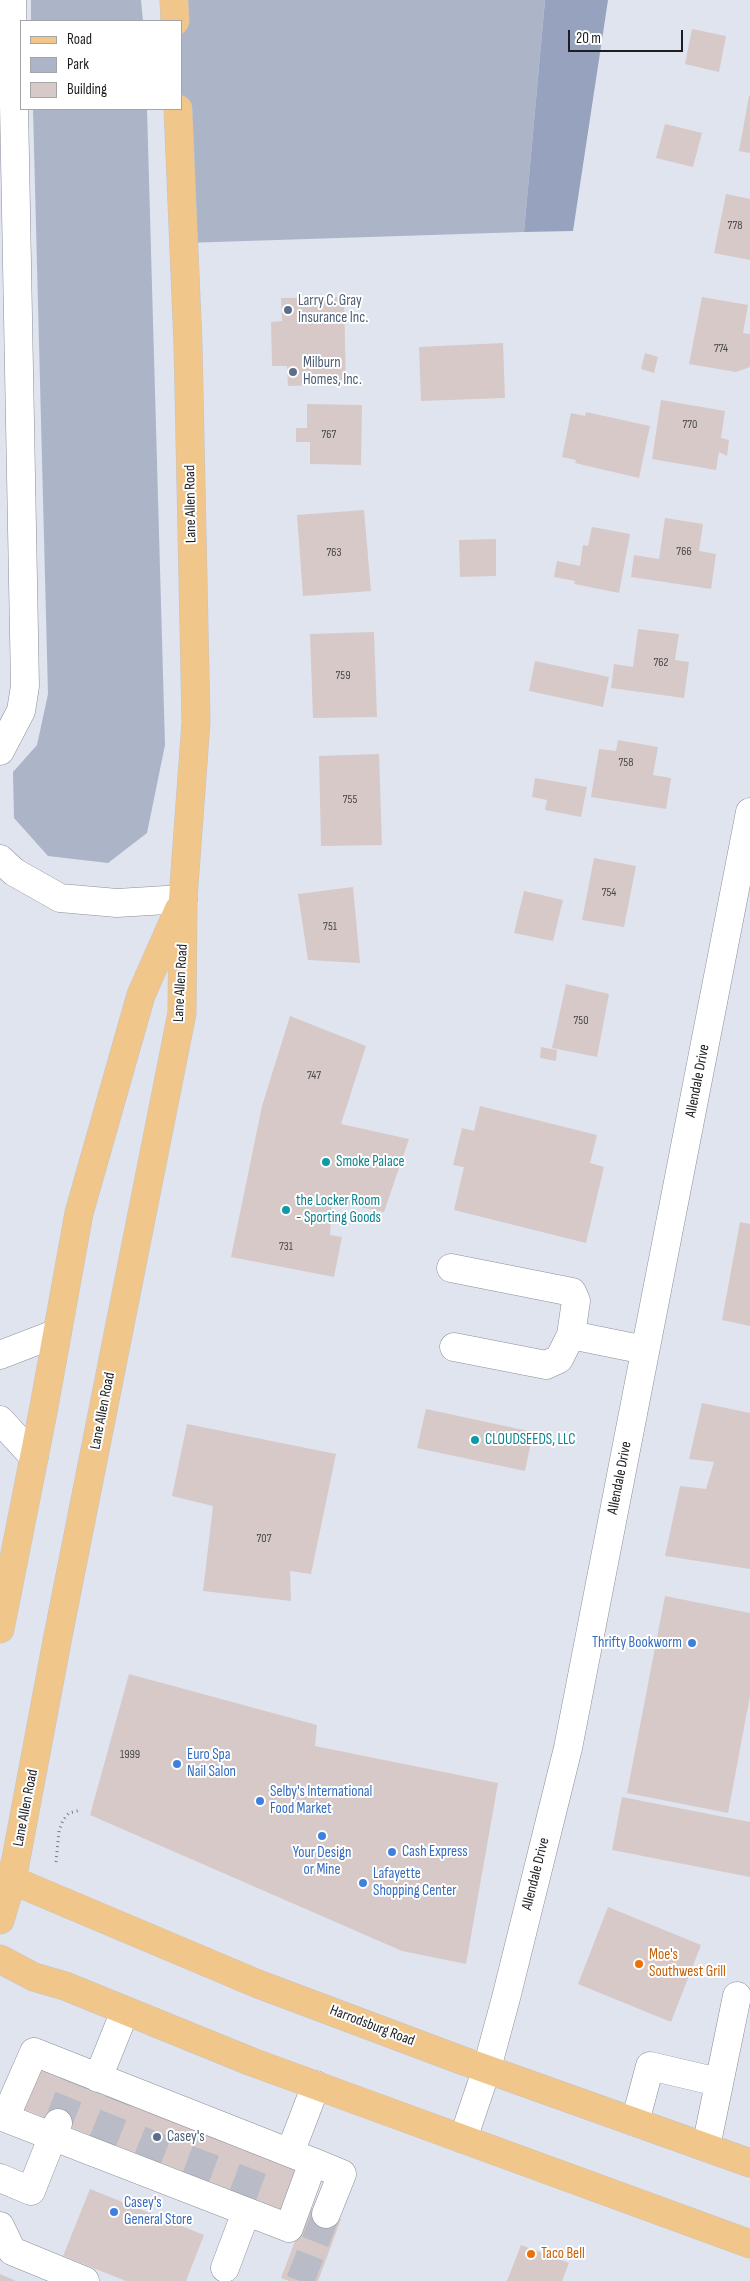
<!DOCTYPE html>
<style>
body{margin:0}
#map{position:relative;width:750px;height:2281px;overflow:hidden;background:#e0e4ef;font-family:"Sofia Sans Condensed",sans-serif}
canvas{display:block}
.legend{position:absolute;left:20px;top:20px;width:162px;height:90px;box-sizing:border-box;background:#fff;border:1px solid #a4a5a6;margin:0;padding:6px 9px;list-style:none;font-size:15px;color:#1c1e21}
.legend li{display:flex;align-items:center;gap:10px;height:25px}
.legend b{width:25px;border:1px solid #a4a5a6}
.scale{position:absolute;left:568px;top:30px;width:115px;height:22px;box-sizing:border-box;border:2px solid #1c1e21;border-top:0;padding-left:6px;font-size:15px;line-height:18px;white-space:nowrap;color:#1c1e21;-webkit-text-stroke:4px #fff;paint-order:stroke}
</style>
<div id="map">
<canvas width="750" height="2281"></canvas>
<ul class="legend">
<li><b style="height:6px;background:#f1c68b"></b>Road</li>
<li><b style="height:14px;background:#acb4c8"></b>Park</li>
<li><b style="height:14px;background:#d6c9c8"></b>Building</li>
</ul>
<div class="scale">20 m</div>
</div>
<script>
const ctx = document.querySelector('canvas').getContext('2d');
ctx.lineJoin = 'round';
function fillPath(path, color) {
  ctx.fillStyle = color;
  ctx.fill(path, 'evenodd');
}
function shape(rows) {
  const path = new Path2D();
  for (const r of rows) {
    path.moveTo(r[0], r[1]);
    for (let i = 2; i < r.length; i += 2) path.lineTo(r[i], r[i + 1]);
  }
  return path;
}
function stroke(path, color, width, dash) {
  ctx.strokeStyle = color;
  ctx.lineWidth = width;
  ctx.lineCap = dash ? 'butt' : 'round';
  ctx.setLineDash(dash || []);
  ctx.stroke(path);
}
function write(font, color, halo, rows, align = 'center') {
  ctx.font = font + ' "Sofia Sans Condensed",sans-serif';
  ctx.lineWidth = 4;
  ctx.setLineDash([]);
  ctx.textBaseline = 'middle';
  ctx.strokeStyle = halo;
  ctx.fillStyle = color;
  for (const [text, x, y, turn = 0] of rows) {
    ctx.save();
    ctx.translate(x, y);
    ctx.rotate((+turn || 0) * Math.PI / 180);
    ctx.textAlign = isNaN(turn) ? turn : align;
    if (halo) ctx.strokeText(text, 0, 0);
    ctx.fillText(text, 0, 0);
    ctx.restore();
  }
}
fillPath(shape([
 [31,0,141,0,143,21,31,21],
 [174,0,545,0,524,232,184,243,181,21],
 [33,109,147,109,165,745,147,833,108,863,48,856,14,818,13,772,37,745,48,694]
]), '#acb4c8');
fillPath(shape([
 [545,0,608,0,573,231,524,232]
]), '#96a2be');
fillPath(shape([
 [692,29,726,36,719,72,685,64],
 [749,96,750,96,750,153,739,151],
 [665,124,702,133,693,167,656,158],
 [726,194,750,199,750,260,714,253],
 [344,297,346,384,288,386,287,366,272,366,271,322,282,321,281,298],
 [702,297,748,305,743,333,750,334,750,367,736,372,689,364],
 [503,343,505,398,421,401,419,347],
 [645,353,658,357,654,373,641,369],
 [661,400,725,411,721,438,729,440,727,456,719,452,716,470,652,459],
 [307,404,362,405,361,465,310,464,310,442,296,442,296,428,307,428],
 [586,412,650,426,639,478,575,463,576,460,562,457,571,413,585,416],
 [364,510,371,591,303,596,297,515],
 [665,518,703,524,699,551,716,554,711,589,631,577,634,555,659,559],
 [592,527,630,534,619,593,574,584,575,581,554,577,557,561,580,566,583,545,588,546],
 [496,539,496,576,460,577,459,540],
 [638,629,679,634,675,660,689,662,684,698,611,688,614,664,633,667],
 [374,632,377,717,313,718,310,634],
 [535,661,609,677,603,707,529,691],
 [618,740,658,747,653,775,671,778,666,809,591,797,599,749,616,751],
 [379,754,382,845,321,846,319,756],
 [535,778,587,787,581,817,545,810,547,800,532,797],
 [594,858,636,866,624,927,582,920],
 [353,887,360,963,308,960,298,894],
 [524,891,563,900,553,941,514,933],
 [566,984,609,994,597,1057,552,1048],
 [290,1016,366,1046,341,1124,409,1139,384,1212,332,1201,330,1235,342,1237,334,1277,231,1257,262,1106],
 [541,1047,557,1050,556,1061,540,1058],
 [480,1106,597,1135,590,1163,604,1167,586,1243,454,1210,464,1167,453,1165,462,1128,474,1131],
 [740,1222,750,1224,750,1326,722,1320],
 [702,1403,750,1413,750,1569,665,1556,680,1486,706,1489,714,1462,689,1459],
 [426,1409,533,1432,525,1471,417,1448],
 [187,1424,336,1454,311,1574,290,1571,291,1601,203,1591,213,1506,172,1496],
 [665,1596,750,1613,750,1696,728,1813,627,1793],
 [129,1674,317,1725,315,1746,498,1783,466,1964,402,1951,90,1815],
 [622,1797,750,1822,750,1877,612,1850],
 [608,1907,701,1945,671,2022,578,1984],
 [34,2064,301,2168,285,2211,18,2107],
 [90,2189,204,2235,186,2281,126,2281,63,2256],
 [308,2207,341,2219,318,2281,289,2281,281,2278],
 [521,2245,569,2263,562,2281,507,2281],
 [0,2274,16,2281,0,2281]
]), '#d6c9c8');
stroke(shape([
 [58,2123,75,2081],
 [103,2141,120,2098],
 [148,2158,165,2115],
 [196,2177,212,2134],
 [243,2195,259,2152],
 [300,2281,326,2214]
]), '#b9bcc6', 28, [28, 14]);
const minor = shape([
 [0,751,21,711,25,686,12,0],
 [0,859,14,872,60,898,117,903,183,899],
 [451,1268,572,1292,576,1301,571,1335],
 [454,1347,546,1365,559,1359,571,1335,645,1350],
 [0,1355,57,1333],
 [0,1420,34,1457],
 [34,2052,313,2162,289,2228,5,2118,34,2052],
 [98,2078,125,2011],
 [635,2122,650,2066,718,2082],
 [463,2139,487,2068,506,1998,568,1748,750,812],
 [706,2147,737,1996],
 [290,2153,316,2085],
 [313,2162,342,2174,326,2214],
 [0,2178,31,2191,58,2123],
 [0,2226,12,2251,85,2281],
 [225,2268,246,2212]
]);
const major = shape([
 [174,0,175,21],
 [0,1629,43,1412,79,1213,141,995,179,909],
 [0,1875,258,1984,458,2059,750,2163],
 [0,1920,12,1880,58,1636,182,1013,183,899,196,722,188,344,178,109],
 [0,1959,34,1977,65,1986,252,2062,750,2244]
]);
stroke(minor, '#8a8e97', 29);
stroke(major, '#c4c4c5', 29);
stroke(shape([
 [56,1862,59,1831,63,1820,69,1813,81,1810]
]), '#777a80', 3, [1, 4]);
stroke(minor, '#fff', 28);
stroke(major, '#f1c68b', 28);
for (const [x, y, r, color] of [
 [288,310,5,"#5c6f8a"],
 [293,372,5,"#5c6f8a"],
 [326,1162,5,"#0f9aa8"],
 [286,1210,5,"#0f9aa8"],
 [475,1440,5,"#0f9aa8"],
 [692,1643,5,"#3f7fe0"],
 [177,1764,5,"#3f7fe0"],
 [260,1801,5,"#3f7fe0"],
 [322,1836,5,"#3f7fe0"],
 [392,1852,5,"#3f7fe0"],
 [363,1883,5,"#3f7fe0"],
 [639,1964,5,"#e8710a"],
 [157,2137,5,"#5c6f8a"],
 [114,2212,5,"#3f7fe0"],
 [531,2254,5,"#e8710a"]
]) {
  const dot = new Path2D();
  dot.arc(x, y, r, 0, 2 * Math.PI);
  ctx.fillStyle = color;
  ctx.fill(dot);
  stroke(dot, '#fff', 2);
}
write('12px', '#4a494b', null, [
 ["778",735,226],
 ["774",721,349],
 ["770",690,425],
 ["767",329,435],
 ["766",684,552],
 ["763",334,553],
 ["762",661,663],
 ["759",343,676],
 ["758",626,763],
 ["755",350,800],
 ["754",609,893],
 ["751",330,927],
 ["750",581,1021],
 ["747",314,1076],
 ["731",286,1247],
 ["707",264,1539],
 ["1999",130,1755]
]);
write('15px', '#4e5e75', '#fff', [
 ["Larry C. Gray",298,301],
 ["Insurance Inc.",298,318],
 ["Milburn",303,363],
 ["Homes, Inc.",303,380],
 ["Casey's",167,2137]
], 'left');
write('15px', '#1c1e21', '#fff', [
 ["Lane Allen Road",191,504,-91],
 ["Lane Allen Road",181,983,-87],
 ["Allendale Drive",698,1081,-79],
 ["Lane Allen Road",103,1411,-79],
 ["Allendale Drive",620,1478,-79],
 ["Lane Allen Road",26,1808,-79],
 ["Allendale Drive",536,1874,-76],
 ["Harrodsburg Road",372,2026,21]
]);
write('15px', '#0d838f', '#fff', [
 ["Smoke Palace",336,1162],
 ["the Locker Room",296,1201],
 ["- Sporting Goods",296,1218],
 ["CLOUDSEEDS, LLC",485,1440]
], 'left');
write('15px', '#366cbe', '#fff', [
 ["Thrifty Bookworm",682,1643,"right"],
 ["Euro Spa",187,1755],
 ["Nail Salon",187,1772],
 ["Selby's International",270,1792],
 ["Food Market",270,1809],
 ["Cash Express",402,1852],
 ["Your Design",322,1853,"center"],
 ["or Mine",322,1870,"center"],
 ["Lafayette",373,1874],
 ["Shopping Center",373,1891],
 ["Casey's",124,2203],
 ["General Store",124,2220]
], 'left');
write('15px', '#c56008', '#fff', [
 ["Moe's",649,1955],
 ["Southwest Grill",649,1972],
 ["Taco Bell",541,2254]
], 'left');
</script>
